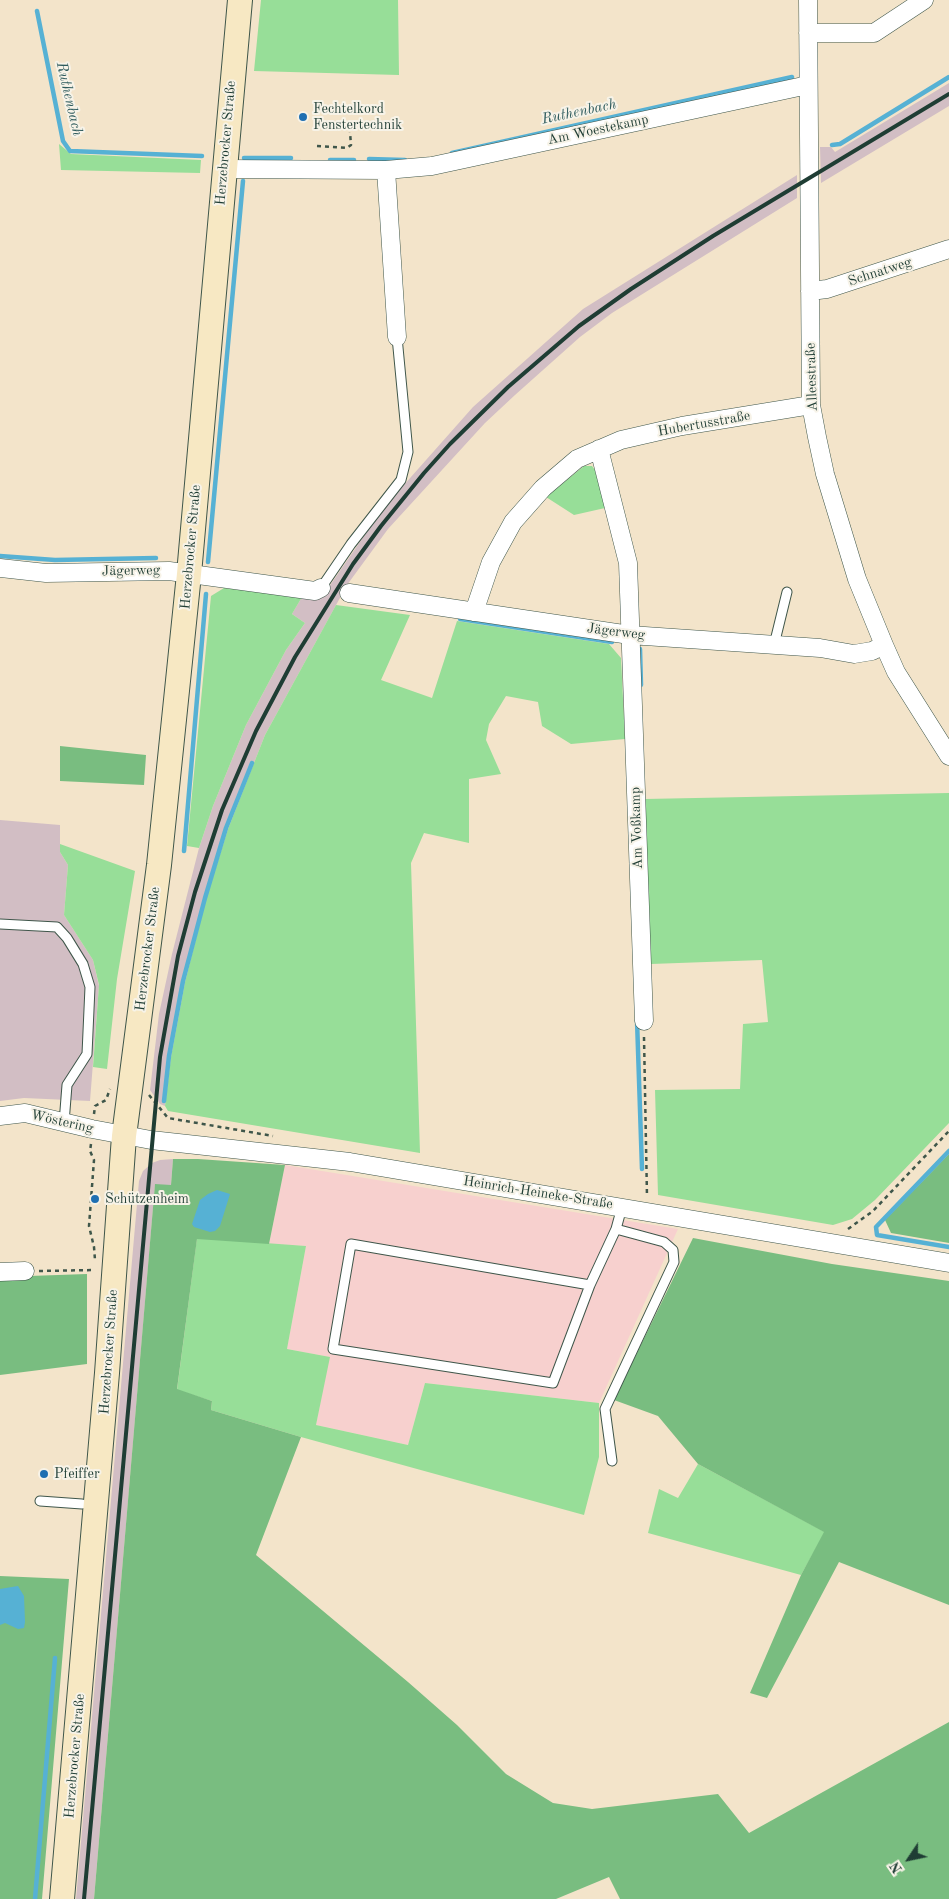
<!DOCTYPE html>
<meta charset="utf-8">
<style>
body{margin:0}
#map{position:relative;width:949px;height:1899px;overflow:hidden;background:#f3e4ca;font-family:"Old Standard TT",serif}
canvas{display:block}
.north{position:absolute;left:884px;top:1834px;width:50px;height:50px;-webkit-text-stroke:4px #f7f3e8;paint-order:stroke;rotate:236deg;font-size:14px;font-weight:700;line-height:20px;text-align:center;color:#1f3d34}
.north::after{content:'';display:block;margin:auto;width:18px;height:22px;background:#1f3d34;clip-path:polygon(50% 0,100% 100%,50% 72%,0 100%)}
</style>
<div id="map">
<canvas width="949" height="1899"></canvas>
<div class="north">N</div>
</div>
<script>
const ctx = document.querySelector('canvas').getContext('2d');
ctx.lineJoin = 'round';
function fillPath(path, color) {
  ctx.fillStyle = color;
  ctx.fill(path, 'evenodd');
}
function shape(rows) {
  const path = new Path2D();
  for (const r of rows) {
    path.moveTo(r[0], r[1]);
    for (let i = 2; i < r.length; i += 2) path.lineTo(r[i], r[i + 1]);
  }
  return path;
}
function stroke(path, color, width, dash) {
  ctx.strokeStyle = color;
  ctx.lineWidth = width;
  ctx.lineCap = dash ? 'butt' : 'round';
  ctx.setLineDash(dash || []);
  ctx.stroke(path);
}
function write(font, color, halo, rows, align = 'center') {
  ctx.font = font + ' "Old Standard TT",serif';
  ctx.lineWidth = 4;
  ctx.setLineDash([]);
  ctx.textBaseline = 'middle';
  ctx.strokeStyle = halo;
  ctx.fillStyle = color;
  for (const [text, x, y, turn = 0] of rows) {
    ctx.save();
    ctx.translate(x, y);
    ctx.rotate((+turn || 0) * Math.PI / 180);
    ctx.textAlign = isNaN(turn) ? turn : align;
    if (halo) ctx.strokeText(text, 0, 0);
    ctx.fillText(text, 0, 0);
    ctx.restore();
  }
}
fillPath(shape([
 [285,1165,678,1229,599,1403,425,1383,408,1445,316,1425,329,1357,287,1349,306,1246,269,1244]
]), '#f7d0ce');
fillPath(shape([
 [949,83,949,106,821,183,820,147,831,147,835,152],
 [797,175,797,198,612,313,580,337,515,395,485,423,388,529,347,585,265,735,228,829,206,899,185,982,171,1057,165,1106,160,1104,150,1090,159,1014,172,954,199,848,213,806,246,725,286,650,305,623,292,614,302,597,322,597,373,523,403,486,473,407,583,309],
 [0,820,60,825,60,852,68,865,64,915,93,960,99,986,90,1101,24,1098,0,1101],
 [173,1159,171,1185,155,1185,94,1899,76,1899,139,1181,143,1171,152,1163,160,1160]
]), '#d2bec4');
fillPath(shape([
 [261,0,398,0,399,75,254,71],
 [59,144,71,154,201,160,200,173,61,170],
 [584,466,592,466,595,470,605,508,574,515,546,497],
 [224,588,302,597,292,614,305,623,286,650,246,725,213,806,199,848,187,846,211,596],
 [336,605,410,615,381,680,432,698,457,621,609,644,621,658,625,739,571,744,542,726,538,702,506,696,489,724,486,740,501,774,469,779,469,843,424,833,411,863,420,1153,168,1111,165,1106,171,1057,185,982,206,899,228,829,265,735],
 [949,793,949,1123,875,1200,852,1219,833,1225,658,1195,655,1090,740,1089,743,1024,768,1022,762,960,651,964,645,799],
 [60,844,135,871,117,979,107,1069,93,1067,99,985,93,960,64,915,68,865,60,852],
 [197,1238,306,1246,287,1349,330,1357,316,1425,408,1445,425,1383,599,1403,599,1457,584,1515,301,1437,211,1410,212,1401,177,1390],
 [698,1464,825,1532,801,1575,648,1533,659,1489,678,1498]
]), '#97de98');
fillPath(shape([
 [60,746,146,755,144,785,60,781],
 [949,1154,949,1243,891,1233,885,1220],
 [173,1159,198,1159,285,1165,269,1244,197,1239,177,1389,212,1401,211,1410,301,1437,256,1555,408,1682,457,1725,506,1774,553,1803,592,1809,718,1794,749,1833,949,1722,949,1899,620,1899,609,1877,556,1899,94,1899,155,1184,171,1185],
 [693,1238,832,1264,949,1281,949,1605,839,1562,767,1698,750,1693,801,1575,824,1532,698,1464,658,1416,614,1400],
 [87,1274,87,1364,0,1375,0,1277],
 [0,1576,69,1579,42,1899,0,1899]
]), '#79bd80');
fillPath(shape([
 [217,1190,230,1194,220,1226,215,1231,210,1232,194,1227,192,1224,200,1200,208,1194],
 [18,1586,24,1596,25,1622,24,1628,18,1629,5,1623,0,1625,0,1589]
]), '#56b1d4');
stroke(shape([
 [37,11,63,141,70,151,202,156],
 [832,145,840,144,949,77],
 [452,153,792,77],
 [244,158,291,158],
 [369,159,405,160],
 [330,160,354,160],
 [0,556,55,560,156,558],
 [208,562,243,181],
 [460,619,612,642],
 [640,649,641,685],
 [184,851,206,594],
 [637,1020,642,1169],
 [164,1101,169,1056,183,981,205,898,226,828,252,763],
 [949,1151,876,1227,877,1235,949,1247],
 [35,1899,55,1658]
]), '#56b1d4', 4.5);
const lane = shape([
 [321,588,351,544,401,480,408,452,397,337],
 [774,645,787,592],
 [0,924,57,927,67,938,83,964,90,987,87,1054,67,1085,64,1123],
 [590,1285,553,1383,333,1349,351,1244,590,1285,616,1229],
 [612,1461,605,1409,674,1262,673,1250,664,1242,616,1229,622,1207],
 [40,1501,82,1504]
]);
const street = shape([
 [808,0,811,405,817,437,825,474,857,579,884,645,896,672,949,756],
 [808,33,874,33,924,0],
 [224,169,386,170,432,166,808,85],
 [386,170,397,337],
 [810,291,827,289,949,249],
 [599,449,628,563,644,1021],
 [0,568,46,573,169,571,315,591,321,588],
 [349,593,630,635,820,648,854,654,872,651,884,645],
 [474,612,491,562,513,522,543,488,577,459,621,440,682,426,811,405],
 [0,1116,25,1113,92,1129,151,1140,350,1162,949,1263],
 [0,1272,25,1271]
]);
const secondary = shape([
 [62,1899,107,1373,124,1136,159,865,189,574,240,0]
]);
stroke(lane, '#3f564a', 11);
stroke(street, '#3f564a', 19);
stroke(secondary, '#3f564a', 26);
stroke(shape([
 [317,146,347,148,351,145,350,132],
 [644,1037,647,1197],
 [149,1095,168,1118,273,1136],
 [94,1114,95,1106,106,1100,110,1089],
 [91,1144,90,1151,94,1160,89,1226,94,1247,95,1260],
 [848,1229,873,1211,949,1131],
 [39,1271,95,1270]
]), '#3f564a', 2.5, [4, 4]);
stroke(lane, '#fff', 9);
stroke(street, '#fff', 18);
stroke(secondary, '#f7e8c3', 24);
stroke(shape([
 [84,1899,160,1057,178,956,195,892,222,810,256,731,295,657,353,564,381,526,424,473,450,444,508,387,579,326,631,289,713,236,949,94]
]), '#1f3d34', 4);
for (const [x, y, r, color] of [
 [303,117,5,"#1f6fb2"],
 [95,1199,5,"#1f6fb2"],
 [44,1474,5,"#1f6fb2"]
]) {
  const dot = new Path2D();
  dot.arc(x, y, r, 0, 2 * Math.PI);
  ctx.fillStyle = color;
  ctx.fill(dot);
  stroke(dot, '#f7f3e8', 2);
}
write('14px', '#1f3d34', '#f7f3e8', [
 ["Fechtelkord",313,109],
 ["Fenstertechnik",313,125],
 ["Schützenheim",105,1199],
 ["Pfeiffer",54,1474]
], 'left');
write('14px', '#1f3d34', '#f7f3e8', [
 ["Am Woestekamp",598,130,-12],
 ["Herzebrocker Straße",226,143,-85],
 ["Schnatweg",880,272,-18],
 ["Alleestraße",812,377,-92],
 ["Hubertusstraße",704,424,-10],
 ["Herzebrocker Straße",191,547,-85],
 ["Jägerweg",131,571,-1],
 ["Jägerweg",616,632,7],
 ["Am Voßkamp",637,828,-92],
 ["Herzebrocker Straße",148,949,-83],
 ["Wöstering",62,1122,13],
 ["Heinrich-Heineke-Straße",538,1193,9],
 ["Herzebrocker Straße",109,1352,-86],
 ["Herzebrocker Straße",75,1756,-85]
]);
write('italic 15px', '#2d5a5c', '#f7f3e8', [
 ["Ruthenbach",69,99,77],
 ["Ruthenbach",579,112,-12]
]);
</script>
